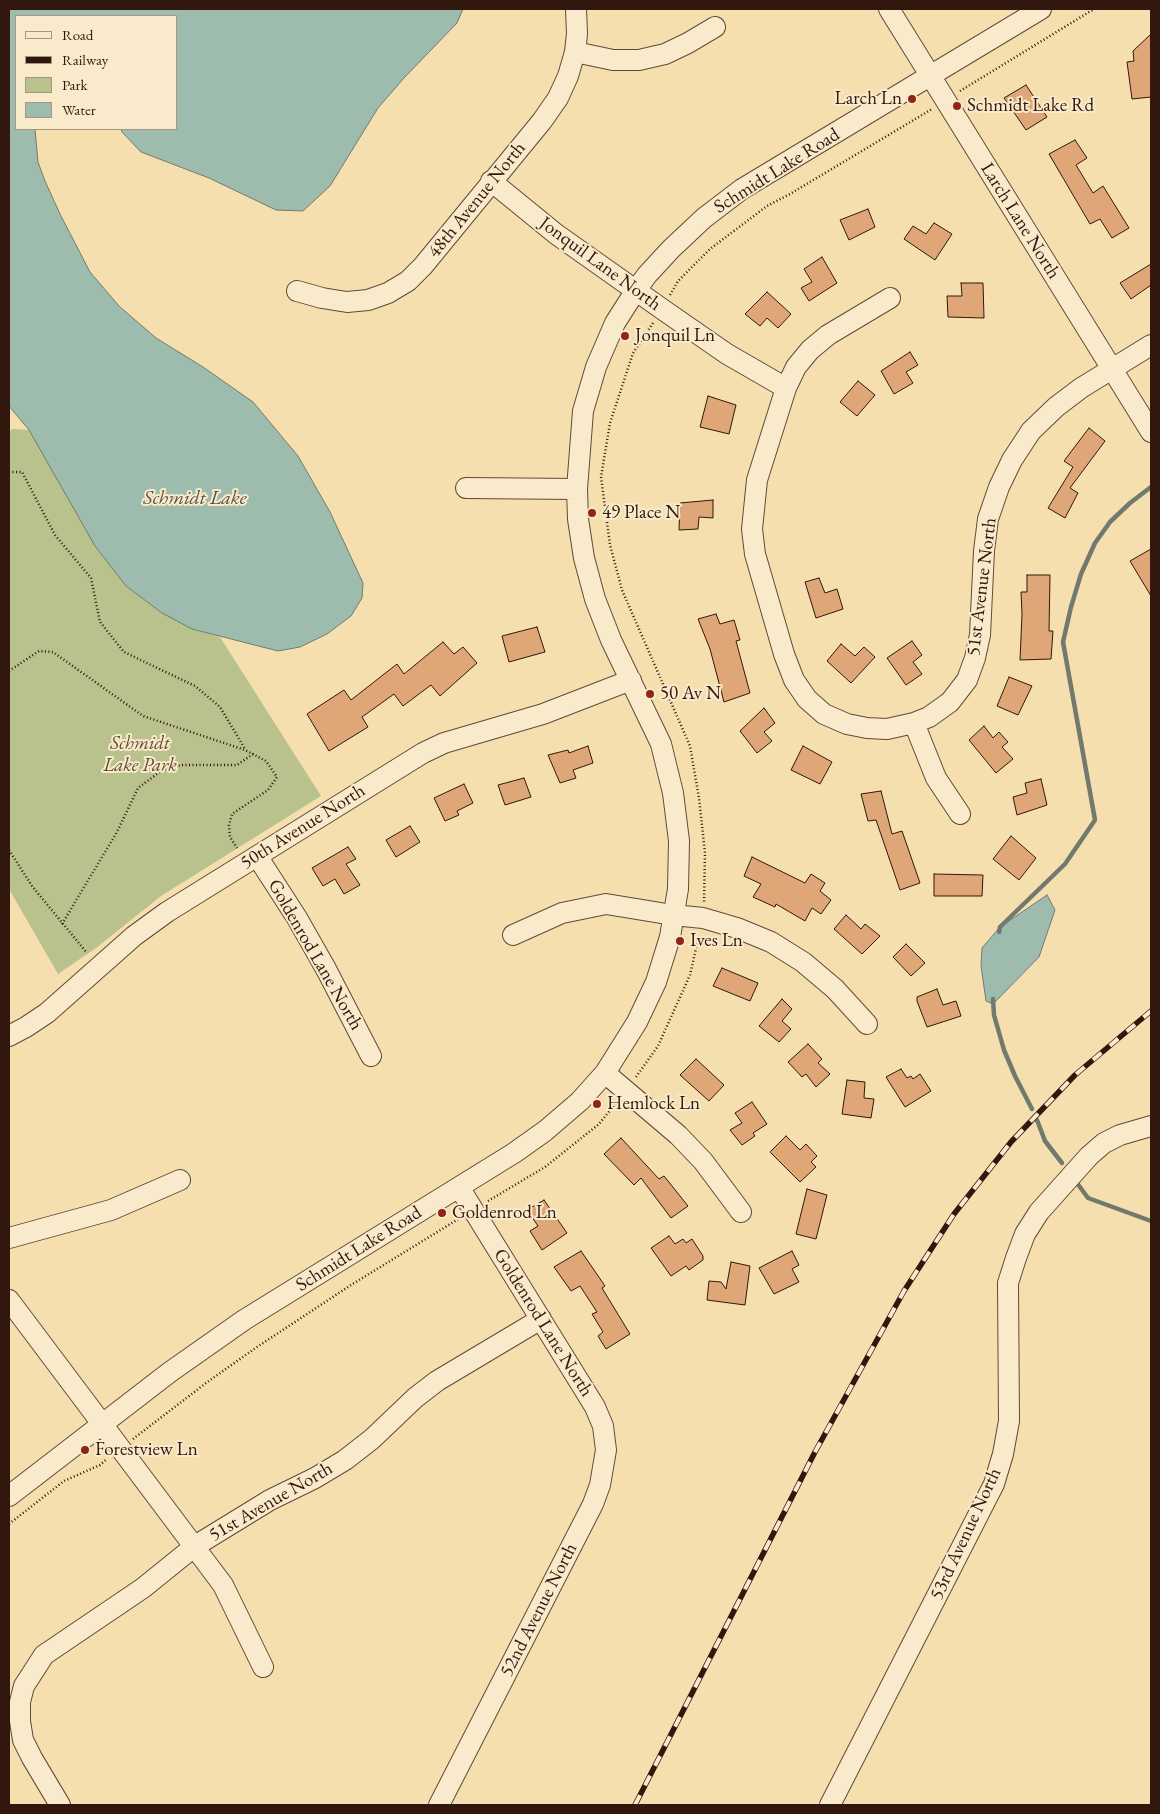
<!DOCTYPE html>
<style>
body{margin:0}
#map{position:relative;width:1160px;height:1814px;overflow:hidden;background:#f6dfaf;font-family:"EB Garamond",serif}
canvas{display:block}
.frame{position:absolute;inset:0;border:10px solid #31170d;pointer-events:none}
.legend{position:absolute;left:15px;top:15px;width:162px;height:115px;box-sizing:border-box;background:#f9eacb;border:1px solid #a9967f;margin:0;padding:6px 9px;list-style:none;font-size:15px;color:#31170d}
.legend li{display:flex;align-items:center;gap:10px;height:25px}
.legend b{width:25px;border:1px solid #a9967f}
</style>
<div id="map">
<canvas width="1160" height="1814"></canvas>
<div class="frame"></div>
<ul class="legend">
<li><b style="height:6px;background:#f9eacb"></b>Road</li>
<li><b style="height:6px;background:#31170d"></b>Railway</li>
<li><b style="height:14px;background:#b9c28d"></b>Park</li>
<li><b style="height:14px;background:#9dbcad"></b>Water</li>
</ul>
</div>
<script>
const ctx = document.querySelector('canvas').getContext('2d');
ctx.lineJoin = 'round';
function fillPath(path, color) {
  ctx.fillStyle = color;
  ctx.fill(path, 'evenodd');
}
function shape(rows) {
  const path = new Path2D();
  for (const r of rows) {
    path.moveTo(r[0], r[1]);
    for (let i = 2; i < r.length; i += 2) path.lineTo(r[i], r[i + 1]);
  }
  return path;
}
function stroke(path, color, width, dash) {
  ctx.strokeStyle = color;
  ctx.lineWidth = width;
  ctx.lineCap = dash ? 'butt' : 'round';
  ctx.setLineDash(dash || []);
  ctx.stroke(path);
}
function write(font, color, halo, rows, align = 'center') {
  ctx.font = font + ' "EB Garamond",serif';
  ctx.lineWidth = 4;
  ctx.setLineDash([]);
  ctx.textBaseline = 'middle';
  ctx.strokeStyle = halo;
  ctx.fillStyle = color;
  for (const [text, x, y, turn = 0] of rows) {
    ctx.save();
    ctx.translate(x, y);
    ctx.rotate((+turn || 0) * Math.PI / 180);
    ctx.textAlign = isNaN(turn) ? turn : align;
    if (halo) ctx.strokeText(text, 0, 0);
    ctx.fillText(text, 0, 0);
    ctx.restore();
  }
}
fillPath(shape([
 [13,429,29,430,95,546,126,586,162,613,192,629,220,637,321,796,161,896,96,948,58,974,9,889,9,431]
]), '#b9c28d');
const water = shape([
 [9,9,463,9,457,23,404,78,378,108,330,186,303,211,276,210,209,178,141,152,122,132,121,129,176,129,176,16,16,16,16,129,35,129,38,162,45,181,60,214,90,272,119,306,156,338,203,367,253,402,298,456,330,512,363,583,362,598,351,616,327,634,300,647,278,651,192,629,162,613,126,586,95,546,29,430,9,406,9,9],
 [1047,895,1055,910,1039,957,993,1004,986,1001,981,966,982,948,1000,927,1047,895]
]);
fillPath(water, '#9dbcad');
stroke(water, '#727a6d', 1);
stroke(shape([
 [999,932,1000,927,1065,864,1095,820,1063,642,1071,607,1081,574,1095,543,1110,522,1130,503,1151,487],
 [993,999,994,1015,1004,1050,1015,1076,1032,1109],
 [1037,1120,1045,1141,1062,1163],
 [1077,1183,1088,1198,1151,1221]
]), '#727a6d', 4.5);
const building = shape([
 [1151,34,1151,97,1132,99,1127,62,1134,61,1133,51,1151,34],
 [1026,85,1047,117,1026,130,1004,98,1026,85],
 [1075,140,1087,158,1076,165,1093,193,1103,186,1129,228,1112,238,1100,219,1090,224,1049,154,1075,140],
 [868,209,875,227,849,240,840,220,868,209],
 [934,223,952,234,935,260,904,239,913,226,926,234,934,223],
 [822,257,837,283,809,301,801,288,812,282,804,269,822,257],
 [1151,264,1151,285,1131,299,1120,283,1151,264],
 [961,283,983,283,984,318,948,317,947,296,962,296,961,283],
 [767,292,791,314,778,328,767,318,760,326,745,314,767,292],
 [910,352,918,365,906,372,913,383,894,394,881,371,910,352],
 [858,381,875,395,857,416,840,402,858,381],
 [708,396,736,405,729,434,700,427,708,396],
 [1089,428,1105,441,1070,488,1078,493,1065,518,1048,508,1073,467,1064,461,1089,428],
 [713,500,713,518,699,517,698,529,679,530,680,503,713,500],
 [1151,549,1151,596,1130,561,1151,549],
 [1027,575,1050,575,1049,631,1053,631,1051,659,1020,660,1022,614,1021,592,1027,592,1027,575],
 [819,578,825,593,837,589,843,609,816,618,805,582,819,578],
 [716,614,720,624,734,620,740,640,736,641,750,693,724,702,710,649,698,619,716,614],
 [537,627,545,652,509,662,502,636,537,627],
 [912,641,922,655,913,662,922,674,906,685,887,658,912,641],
 [443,642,454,654,463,647,477,663,440,696,431,685,403,706,394,694,362,717,368,727,329,751,307,714,344,690,351,700,397,664,404,674,443,642],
 [841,644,855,656,864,647,875,657,851,683,827,661,841,644],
 [1009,677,1032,686,1018,715,997,706,1009,677],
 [764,708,775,723,764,732,772,741,757,753,740,731,764,708],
 [984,726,993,738,999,732,1008,742,1002,747,1013,759,996,773,969,740,984,726],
 [588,746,593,763,573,770,576,778,560,783,548,755,568,750,569,753,588,746],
 [803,746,832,762,820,784,791,770,803,746],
 [524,778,531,797,505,805,498,785,524,778],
 [1041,779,1047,805,1017,815,1013,797,1027,793,1025,783,1041,779],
 [464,784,473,803,457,811,459,815,445,821,434,798,464,784],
 [881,791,892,834,902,831,920,883,900,890,876,820,868,821,861,794,881,791],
 [410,826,420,842,396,857,386,840,410,826],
 [1011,836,1036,858,1019,880,993,859,1011,836],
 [348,847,356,859,346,864,360,885,344,894,335,879,323,886,312,868,348,847],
 [752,857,805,883,811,874,825,883,820,891,831,900,821,914,812,908,805,921,776,904,775,907,753,897,761,884,744,876,752,857],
 [934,874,983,875,982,896,934,896,934,874],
 [846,915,861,929,865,924,880,936,862,954,834,929,846,915],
 [906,944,925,963,911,976,893,957,906,944],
 [722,968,758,983,750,1001,713,986,722,968],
 [937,989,943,1005,956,1001,961,1016,927,1027,917,1001,917,997,937,989],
 [782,999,792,1009,782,1021,791,1029,779,1042,759,1026,782,999],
 [808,1044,822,1059,818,1063,830,1074,816,1087,806,1074,802,1077,788,1062,808,1044],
 [696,1059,724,1085,709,1101,680,1075,696,1059],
 [901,1069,907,1078,911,1076,913,1079,920,1074,931,1091,905,1107,886,1077,901,1069],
 [847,1080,865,1082,864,1098,874,1099,871,1118,842,1114,847,1080],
 [752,1102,767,1124,753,1133,755,1136,742,1145,730,1130,742,1123,735,1113,752,1102],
 [786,1136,800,1150,806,1144,817,1156,811,1162,816,1167,800,1182,770,1152,786,1136],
 [621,1138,659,1179,664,1176,688,1206,671,1218,641,1178,634,1185,604,1154,621,1138],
 [807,1189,827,1195,816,1239,796,1234,807,1189],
 [544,1200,567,1233,542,1250,530,1231,538,1226,527,1210,544,1200],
 [669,1236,675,1244,683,1239,686,1243,692,1239,703,1256,703,1260,689,1270,686,1266,671,1276,651,1248,669,1236],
 [581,1251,605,1286,602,1288,630,1334,606,1349,598,1336,603,1332,592,1314,597,1312,580,1286,571,1291,554,1267,581,1251],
 [792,1251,799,1265,792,1269,799,1282,774,1294,759,1268,792,1251],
 [731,1262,750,1266,745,1305,707,1300,709,1281,721,1282,726,1289,731,1262]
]);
fillPath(building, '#dfa678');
stroke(building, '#31170d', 1);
const minor = shape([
 [889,9,1151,432],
 [575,52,613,60,639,60,665,54,688,43,715,27],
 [491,181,556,234,662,309,727,354,786,388],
 [297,291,322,298,347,302,368,300,388,293,408,281,423,266,542,121,558,98,568,76,575,52,577,34,576,9],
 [890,298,828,335,810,350,796,367,786,388,757,480,752,529,755,554,784,654,794,680,807,699,824,714,847,724,867,728,887,729,914,723,929,717,950,702,967,680,975,658,980,635,984,551,988,519,999,487,1012,460,1031,431,1056,407,1081,388,1151,345],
 [466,488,577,489],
 [914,723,936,778,960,814],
 [257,856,297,918,326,969,371,1056],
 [513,935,562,913,606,904,673,915,703,918,737,928,771,942,803,962,835,989,867,1024],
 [9,1036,26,1027,47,1013,134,936,167,912,423,753,444,743,543,714,631,680],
 [605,1073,678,1135,703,1161,741,1212],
 [9,1238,111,1210,180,1180],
 [9,1300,223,1585,263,1667],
 [9,1496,170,1372,244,1320,514,1153,545,1131,580,1101,605,1073,637,1022,656,982,670,937,678,889,679,841,673,793,661,744,611,640,595,599,584,558,578,519,577,489,583,411,596,367,615,323,636,290,647,275,671,249,704,218,742,189,1041,9],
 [60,1805,32,1758,23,1740,20,1721,20,1702,24,1686,44,1655,143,1588,195,1546,270,1500,315,1478,345,1460,372,1439,415,1398,437,1381,541,1319],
 [439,1805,593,1504,600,1485,606,1450,603,1426,595,1407,459,1187],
 [830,1805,994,1484,1003,1454,1009,1421,1008,1283,1016,1258,1025,1234,1039,1212,1089,1156,1104,1143,1120,1135,1151,1126]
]);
stroke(minor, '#624936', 22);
stroke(shape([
 [960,91,1094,9],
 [670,295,678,281,710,249,767,206,790,194,932,109],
 [653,323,633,353,610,423,601,477,610,545,622,590,690,746,699,798,705,853,704,902],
 [9,472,22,472,55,535,91,578,100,622,124,652,195,686,220,707,245,749],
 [9,671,39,651,53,652,143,716,245,750,266,761,277,777,268,790,232,814,229,825,230,837,237,848],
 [9,850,32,886,87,953],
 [62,924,117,832,138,788,161,771,180,765,237,765,253,754],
 [636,1077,658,1046,690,975,699,935],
 [488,1201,545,1167,599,1124,616,1103],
 [133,1439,206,1383,257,1347,351,1285,460,1218],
 [9,1524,64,1481,100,1465,107,1459]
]), '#31170d', 2.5, [1, 2.5]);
stroke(minor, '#f9eacb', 20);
const rail = shape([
 [635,1805,815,1452,904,1291,954,1214,1011,1142,1075,1075,1151,1011]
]);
stroke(rail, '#31170d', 5.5);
stroke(rail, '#f9eacb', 4, [11]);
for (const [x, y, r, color] of [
 [912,99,5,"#8f2418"],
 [957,106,5,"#8f2418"],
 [625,336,5,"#8f2418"],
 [592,513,5,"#8f2418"],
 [650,694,5,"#8f2418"],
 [680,941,5,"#8f2418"],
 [597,1104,5,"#8f2418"],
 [442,1213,5,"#8f2418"],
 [85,1450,5,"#8f2418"]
]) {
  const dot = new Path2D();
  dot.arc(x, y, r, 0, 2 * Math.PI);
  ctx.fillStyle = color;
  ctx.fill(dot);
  stroke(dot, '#f9eacb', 2);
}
write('19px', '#31170d', '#f9eacb', [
 ["Larch Ln",902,99,"right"],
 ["Schmidt Lake Rd",967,106],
 ["Jonquil Ln",635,336],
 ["49 Place N",602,513],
 ["50 Av N",660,694],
 ["Ives Ln",690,941],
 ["Hemlock Ln",607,1104],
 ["Goldenrod Ln",452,1213],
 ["Forestview Ln",95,1450]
], 'left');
write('19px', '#31170d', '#f9eacb', [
 ["Schmidt Lake Road",777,171,-32],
 ["48th Avenue North",477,200,-51],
 ["Larch Lane North",1020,221,58],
 ["Jonquil Lane North",600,264,36],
 ["51st Avenue North",982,587,-83],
 ["50th Avenue North",303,827,-32],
 ["Goldenrod Lane North",315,955,60],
 ["Schmidt Lake Road",359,1249,-32],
 ["Goldenrod Lane North",543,1323,58],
 ["51st Avenue North",271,1502,-30],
 ["53rd Avenue North",966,1534,-65],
 ["52nd Avenue North",539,1610,-63]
]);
write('italic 19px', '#5a4a33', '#f9eacb', [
 ["Schmidt",140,744],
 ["Lake Park",140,766]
]);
write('italic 20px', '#575145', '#f9eacb', [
 ["Schmidt Lake",195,499]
]);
</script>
